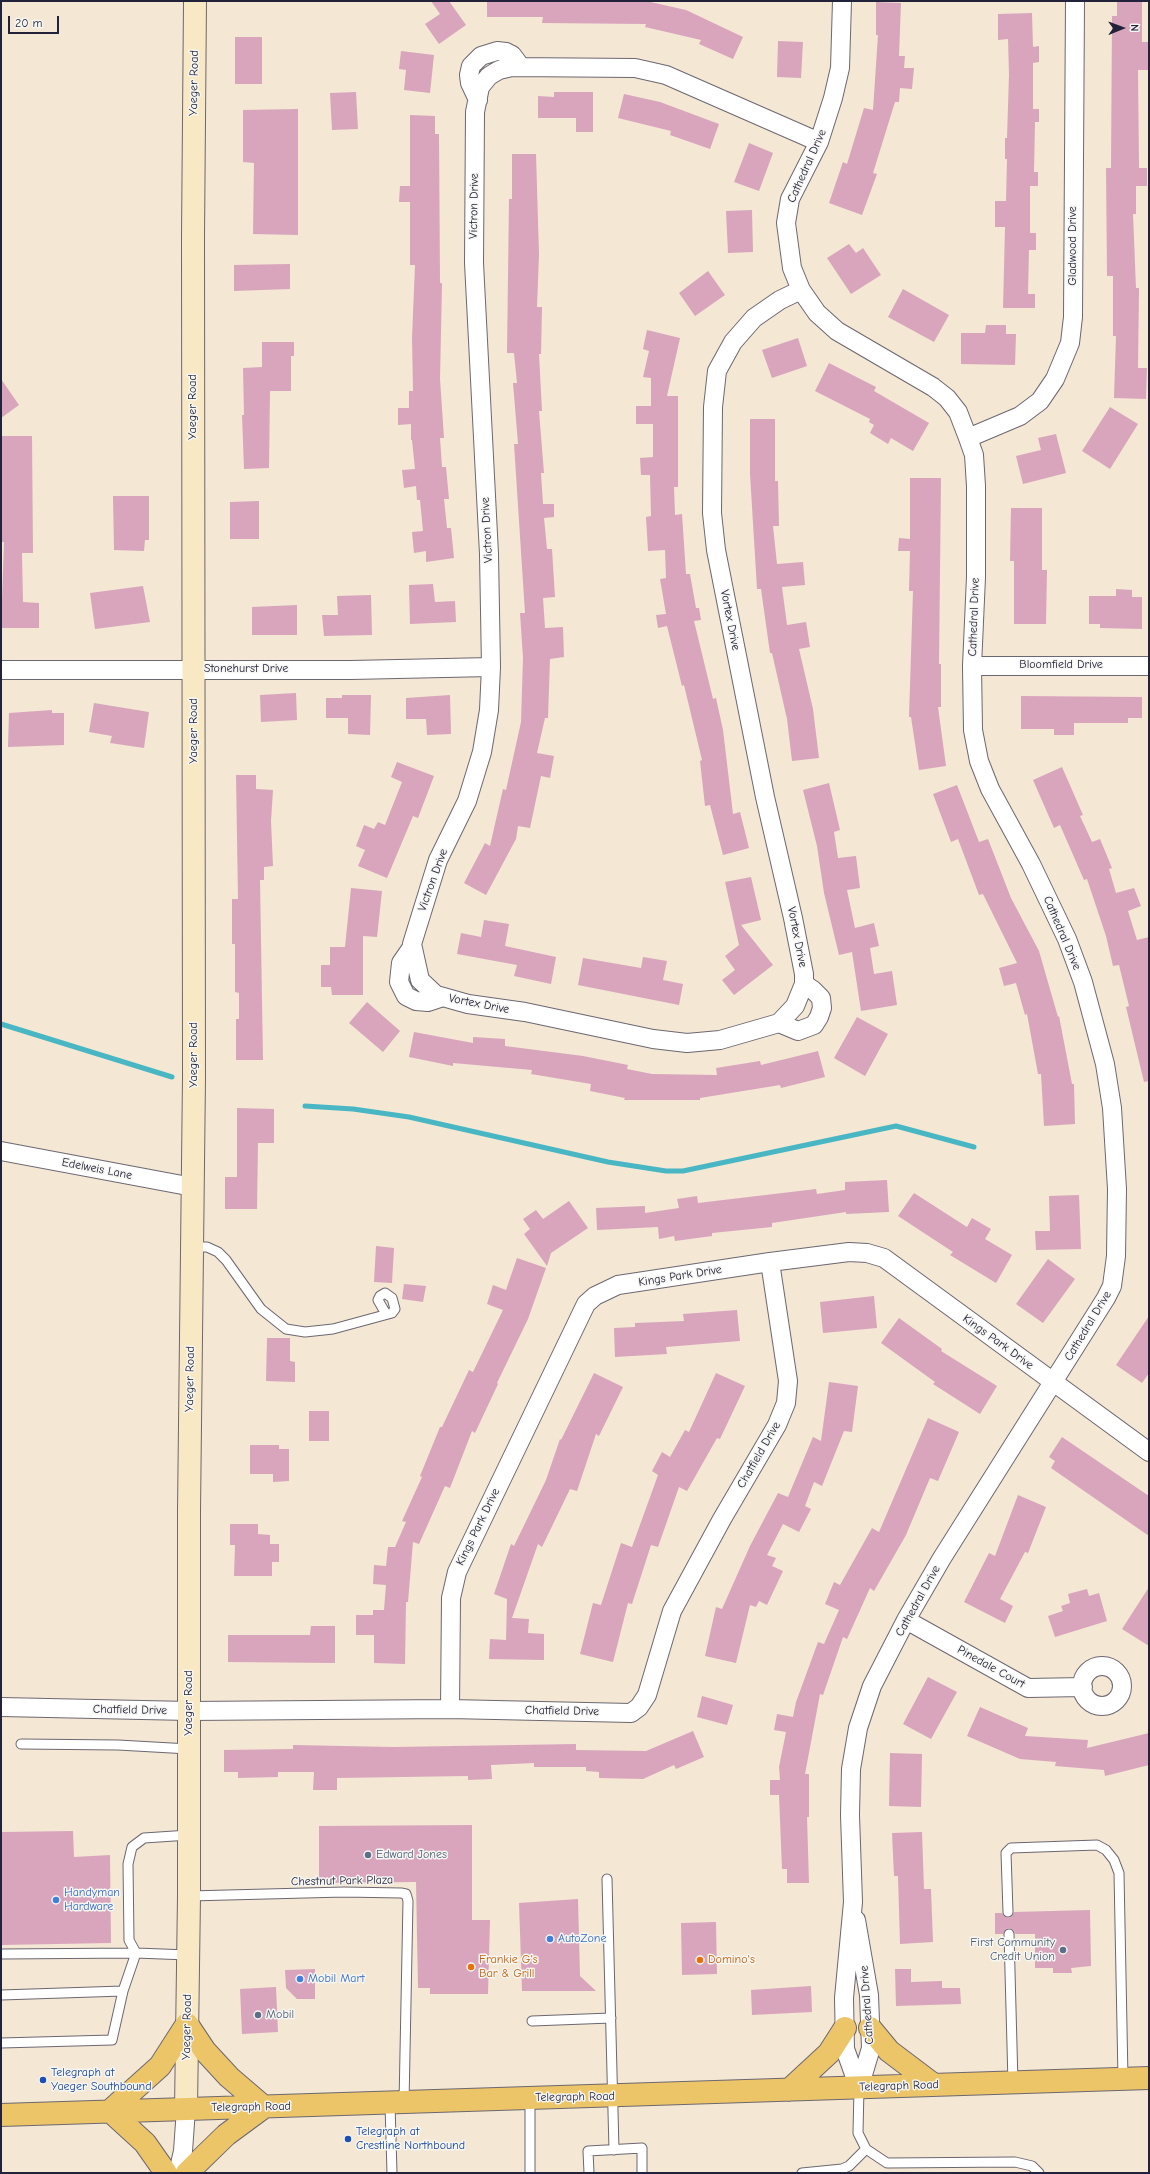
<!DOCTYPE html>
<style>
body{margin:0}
#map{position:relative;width:1150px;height:2174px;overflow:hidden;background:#f4e7d4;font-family:"Comic Neue",sans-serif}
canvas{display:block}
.frame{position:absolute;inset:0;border:2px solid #22223b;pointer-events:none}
.north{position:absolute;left:1102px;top:8px;width:40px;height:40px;-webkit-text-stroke:3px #f6f6f2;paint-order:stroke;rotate:89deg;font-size:11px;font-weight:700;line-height:16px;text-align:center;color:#22223b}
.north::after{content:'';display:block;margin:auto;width:14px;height:18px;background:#22223b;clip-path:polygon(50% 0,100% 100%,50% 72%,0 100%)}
.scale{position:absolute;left:8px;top:16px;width:51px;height:18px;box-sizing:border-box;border:2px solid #22223b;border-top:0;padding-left:5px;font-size:12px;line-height:14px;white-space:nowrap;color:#22223b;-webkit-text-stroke:3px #f6f6f2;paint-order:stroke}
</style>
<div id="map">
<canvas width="1150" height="2174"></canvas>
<div class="frame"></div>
<div class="north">N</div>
<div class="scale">20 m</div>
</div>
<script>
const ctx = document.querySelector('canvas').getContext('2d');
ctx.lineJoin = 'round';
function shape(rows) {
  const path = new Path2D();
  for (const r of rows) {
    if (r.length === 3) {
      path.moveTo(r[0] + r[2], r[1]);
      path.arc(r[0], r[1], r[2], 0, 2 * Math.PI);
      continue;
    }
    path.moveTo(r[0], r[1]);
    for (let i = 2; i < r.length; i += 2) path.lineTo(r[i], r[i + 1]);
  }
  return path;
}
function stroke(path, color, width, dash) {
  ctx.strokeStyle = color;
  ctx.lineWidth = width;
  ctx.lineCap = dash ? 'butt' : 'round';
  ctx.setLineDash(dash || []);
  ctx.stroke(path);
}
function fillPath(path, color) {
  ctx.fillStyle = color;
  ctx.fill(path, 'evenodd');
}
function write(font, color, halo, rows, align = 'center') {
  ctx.font = font + ' "Comic Neue",sans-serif';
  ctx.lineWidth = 3;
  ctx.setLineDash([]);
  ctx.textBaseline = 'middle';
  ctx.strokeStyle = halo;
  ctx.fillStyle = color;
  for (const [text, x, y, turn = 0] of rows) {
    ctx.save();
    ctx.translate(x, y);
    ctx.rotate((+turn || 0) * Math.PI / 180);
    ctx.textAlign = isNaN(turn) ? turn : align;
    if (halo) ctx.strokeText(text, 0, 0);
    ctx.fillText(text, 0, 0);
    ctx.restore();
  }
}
stroke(shape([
 [1,1024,172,1077],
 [305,1106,353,1109,409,1117,608,1162,666,1171,683,1171,896,1126,974,1147]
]), '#49b6c4', 5);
fillPath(shape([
 [431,1,449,1,466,25,439,44,425,24,440,14],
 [487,1,646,1,686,10,743,37,733,59,699,44,701,40,645,27,646,24,542,23,543,17,487,17],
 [1117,1,1142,1,1142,42,1149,42,1149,70,1138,70,1139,168,1147,168,1147,186,1136,186,1136,214,1133,214,1136,288,1139,288,1138,368,1147,368,1146,399,1114,398,1116,336,1113,336,1113,276,1107,276,1106,168,1111,168,1112,16,1117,16],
 [876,2,901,3,899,56,905,56,904,68,914,68,912,89,900,88,899,102,895,102,873,173,877,174,862,215,829,203,843,162,847,164,864,108,873,110,878,35,876,35],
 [1032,13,1033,47,1039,46,1039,62,1033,63,1033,109,1039,109,1039,122,1035,122,1034,172,1038,172,1038,186,1030,186,1030,233,1036,233,1036,250,1029,250,1028,294,1035,294,1035,308,1003,308,1005,227,995,227,995,201,1006,201,1007,159,1005,159,1005,138,1007,138,1009,75,1008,39,998,40,998,14],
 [235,37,262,37,262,84,235,84],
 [778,41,803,42,801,78,777,77],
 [401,51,434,55,430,93,404,90,406,70,399,69],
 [356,92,358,129,332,130,330,93],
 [554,92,593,92,593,132,576,132,576,118,538,118,538,96,554,97],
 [624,94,660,102,719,124,710,149,670,135,671,131,618,118],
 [298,109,298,235,253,234,254,163,243,162,243,110],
 [410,115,435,116,435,134,439,134,440,283,442,283,440,379,444,438,440,438,442,467,446,467,449,499,444,499,447,528,451,528,454,558,426,562,426,551,414,553,412,532,423,531,420,500,417,500,416,486,404,488,402,470,415,469,412,440,411,440,411,424,398,425,398,408,409,408,409,391,413,391,412,338,415,265,410,265,410,202,399,202,400,186,410,186],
 [749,143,773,153,759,191,734,182],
 [512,154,536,154,539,254,537,307,542,307,541,354,539,354,542,411,539,411,544,473,541,473,543,504,554,504,554,517,544,518,547,549,552,549,555,597,543,598,545,628,563,627,564,657,550,659,548,718,545,718,537,753,554,756,550,778,541,776,530,828,518,826,516,839,486,895,464,883,485,843,490,846,503,789,506,790,521,722,523,658,520,613,525,613,514,444,518,444,513,383,517,383,514,353,507,353,509,199,512,199],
 [752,210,753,252,728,253,726,211],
 [849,244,856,253,863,248,881,275,851,294,827,258],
 [290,264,290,289,234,291,234,265],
 [708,271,725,295,695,316,679,293],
 [903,289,949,315,934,342,888,317],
 [986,325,1006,325,1006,334,1016,334,1015,365,961,364,961,333,985,333],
 [647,330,680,338,667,396,678,396,678,487,674,487,675,515,682,514,686,574,690,574,696,608,699,608,701,620,694,621,713,699,716,698,723,730,733,814,740,812,749,848,723,855,710,805,705,806,700,761,702,760,684,685,682,686,667,626,658,628,656,615,666,614,660,579,666,578,665,550,648,551,646,517,651,516,650,475,641,475,640,458,653,457,653,424,636,424,636,406,651,406,651,378,643,377,649,351,643,349],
 [798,338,807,366,772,378,762,350],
 [262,342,294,342,294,356,291,356,291,391,270,391,269,468,244,469,242,415,244,415,243,368,262,367],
 [829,363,876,387,874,391,929,423,913,451,891,438,888,444,870,433,874,425,869,422,870,419,815,391],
 [1,379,19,405,1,418],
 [1110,407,1138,424,1110,469,1082,451],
 [750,419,775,419,775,481,778,481,779,526,773,526,777,564,803,562,805,585,782,587,787,625,806,622,810,647,799,649,813,709,819,758,792,761,787,719,772,653,770,653,761,589,757,589,750,474],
 [1056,434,1066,473,1023,484,1016,456,1041,450,1038,438],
 [1,436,32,436,33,553,22,553,23,602,39,603,39,628,1,628,4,542,1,542],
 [910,478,941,478,939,664,941,664,941,707,938,707,946,766,919,770,911,717,909,717,913,591,909,591,910,551,898,551,899,538,910,539],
 [113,496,149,496,149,540,145,540,144,551,114,550],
 [259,501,259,539,230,539,230,502],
 [1011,508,1042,508,1042,570,1047,570,1046,624,1014,624,1014,561,1010,561],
 [433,584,435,602,455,601,456,622,410,624,409,585],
 [143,586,150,622,95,629,90,593],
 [1116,589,1132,590,1132,597,1142,597,1142,629,1100,628,1100,624,1089,624,1089,596,1116,596],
 [371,595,372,635,324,636,322,615,338,615,337,596],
 [297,605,297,635,252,635,252,607],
 [296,693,297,720,261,722,260,695],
 [342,695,371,695,370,735,348,734,348,718,326,718,326,698,342,698],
 [450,695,451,734,427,735,426,719,406,719,406,698],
 [1021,696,1142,697,1142,718,1128,718,1128,723,1074,723,1074,735,1054,735,1054,729,1021,729],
 [94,703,149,712,144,748,110,743,112,736,89,732],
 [52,710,52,713,64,713,64,745,8,747,9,713],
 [397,762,434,776,418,818,413,816,387,878,358,866,365,850,356,846,364,825,374,829,378,822,385,825,402,782,391,777],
 [1062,767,1083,815,1080,816,1092,842,1100,839,1112,868,1109,869,1116,893,1134,888,1141,906,1128,911,1137,940,1149,937,1149,1081,1144,1082,1126,1007,1129,1006,1119,965,1113,966,1106,936,1087,879,1084,880,1060,825,1054,828,1033,780],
 [236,775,256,775,256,789,273,790,271,821,273,866,264,867,264,880,260,880,263,1060,236,1060,236,1019,239,1019,239,993,235,992,235,944,232,944,232,899,238,899],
 [829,783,840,830,834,832,838,858,856,856,860,888,847,890,855,928,874,923,879,946,870,948,874,974,892,971,897,1005,861,1011,852,952,839,955,824,893,817,846,803,790],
 [957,785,979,842,988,839,1011,898,1039,951,1058,1017,1059,1016,1072,1084,1074,1084,1075,1124,1044,1126,1041,1074,1038,1074,1027,1014,1025,1015,1016,983,1004,986,999,968,1017,963,983,894,979,895,958,839,951,842,933,794],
 [751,877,761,920,741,925,773,965,734,995,722,980,735,970,725,956,739,945,725,882],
 [351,888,382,891,377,937,363,936,363,995,332,995,331,987,321,987,321,965,330,965,330,947,345,947],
 [484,920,509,924,505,946,556,957,551,984,514,976,517,965,457,954,461,933,481,937],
 [643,957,667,961,663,980,683,984,679,1005,578,985,583,958,641,968],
 [367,1002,400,1031,383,1052,349,1023],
 [857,1017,888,1034,865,1076,834,1058],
 [414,1032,473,1043,473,1037,505,1039,505,1046,583,1056,628,1065,627,1069,652,1074,717,1075,716,1068,760,1061,761,1065,818,1051,825,1077,781,1088,780,1085,700,1098,700,1100,624,1100,625,1098,590,1091,591,1084,531,1074,532,1070,453,1063,453,1066,409,1057],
 [237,1108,274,1109,274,1143,258,1143,257,1209,225,1209,225,1177,237,1177],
 [887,1180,889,1212,846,1214,846,1212,772,1223,772,1227,712,1233,712,1236,675,1241,674,1236,659,1239,658,1227,597,1230,596,1208,645,1206,645,1213,679,1208,677,1199,697,1196,698,1203,816,1189,817,1194,845,1190,845,1182],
 [914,1193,967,1227,972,1218,991,1229,985,1239,1012,1255,996,1283,950,1255,953,1252,898,1216],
 [1079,1195,1081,1249,1036,1250,1035,1231,1050,1231,1049,1196],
 [569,1201,588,1228,551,1253,547,1266,524,1234,530,1229,523,1219,536,1210,543,1219],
 [376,1246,394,1248,392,1283,374,1282],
 [517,1258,546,1268,528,1319,497,1383,498,1384,475,1433,472,1431,450,1488,445,1486,419,1544,413,1542,408,1602,406,1602,405,1664,374,1663,374,1635,356,1635,356,1615,373,1615,373,1610,384,1610,386,1585,373,1584,374,1565,386,1566,388,1547,395,1547,406,1522,402,1521,422,1477,420,1476,440,1427,442,1427,469,1370,473,1372,503,1310,487,1304,493,1285,506,1290],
 [1048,1259,1075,1279,1043,1323,1016,1304],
 [404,1284,426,1286,423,1302,402,1299],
 [874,1296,877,1328,823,1333,820,1302],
 [737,1310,740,1341,666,1347,667,1354,615,1357,614,1328,635,1327,635,1323,684,1321,683,1314],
 [1149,1316,1149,1373,1142,1383,1116,1365],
 [899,1318,942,1349,941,1351,997,1386,980,1414,933,1384,935,1382,881,1343],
 [267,1338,290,1338,290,1361,295,1362,295,1382,266,1381],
 [594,1373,623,1387,599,1436,596,1434,577,1491,570,1489,542,1547,538,1544,512,1618,529,1619,528,1633,544,1634,544,1660,489,1659,490,1639,506,1640,507,1599,494,1594,511,1544,514,1546,546,1480,560,1439,561,1440],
 [716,1373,745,1386,720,1439,717,1438,687,1491,679,1487,658,1547,651,1545,632,1604,628,1603,613,1662,580,1654,593,1603,601,1605,621,1543,632,1547,658,1475,652,1471,662,1452,670,1457,685,1430,689,1432],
 [829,1382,858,1386,852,1432,844,1431,822,1486,814,1482,805,1506,811,1509,799,1532,783,1524,767,1555,776,1558,772,1566,783,1571,767,1605,759,1601,756,1607,750,1605,736,1663,705,1656,716,1607,722,1609,750,1546,778,1493,788,1497,813,1437,821,1441],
 [309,1411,329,1411,329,1441,309,1441],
 [928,1418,959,1432,938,1481,930,1478,906,1535,874,1591,870,1588,847,1639,843,1637,823,1695,820,1694,805,1774,809,1774,809,1817,807,1817,809,1883,787,1883,787,1869,782,1869,779,1795,770,1795,770,1780,780,1780,779,1767,786,1732,774,1730,777,1714,793,1717,796,1702,818,1642,824,1644,839,1610,825,1604,834,1582,840,1585,872,1528,879,1532],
 [1062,1437,1149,1496,1149,1536,1051,1468,1055,1461,1049,1457],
 [250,1445,279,1445,279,1449,289,1449,289,1481,273,1482,273,1474,250,1474],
 [1018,1495,1046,1507,1028,1553,1025,1552,1000,1599,1013,1606,1005,1623,964,1602,989,1553,995,1556],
 [230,1524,258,1524,258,1534,270,1535,270,1544,279,1544,279,1562,272,1562,272,1576,234,1576,235,1545,230,1545],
 [1149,1587,1149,1646,1122,1629],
 [1087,1589,1089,1596,1099,1593,1107,1621,1055,1637,1048,1616,1063,1611,1061,1606,1070,1603,1068,1594],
 [311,1626,335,1626,335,1663,228,1662,228,1635,310,1635],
 [928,1677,957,1692,931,1739,903,1724],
 [702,1696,733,1705,727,1725,697,1717],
 [980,1707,1028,1728,1025,1736,1088,1740,1087,1748,1149,1733,1149,1765,1105,1776,1104,1770,1055,1766,1056,1762,1020,1759,967,1736],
 [693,1731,704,1757,676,1769,674,1765,643,1779,599,1778,599,1772,586,1771,586,1767,534,1767,534,1763,491,1765,492,1779,468,1780,468,1776,337,1778,337,1790,313,1790,314,1772,278,1772,278,1777,238,1778,238,1772,224,1772,224,1750,293,1749,293,1745,393,1747,576,1744,576,1750,646,1751],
 [890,1753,922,1754,921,1807,889,1806],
 [472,1825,472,1920,490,1920,488,1994,430,1994,430,1988,418,1988,416,1882,319,1883,319,1826],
 [73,1831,74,1857,110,1855,111,1943,1,1945,1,1832],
 [922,1832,924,1889,931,1889,933,1942,900,1944,898,1876,894,1876,892,1833],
 [578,1899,580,1976,596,1991,522,1991,519,1903],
 [1090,1910,1091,1966,1071,1968,1072,1973,1053,1973,1053,1968,1035,1968,1035,1934,1015,1934,1014,1931,1009,1928,1006,1929,1003,1934,995,1934,995,1913,1002,1913,1008,1918,1011,1917,1014,1912],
 [716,1922,717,1974,682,1975,681,1923],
 [315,1969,315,1999,297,1999,286,1988,285,1970],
 [895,1969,911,1969,911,1982,942,1981,942,1988,960,1988,961,2004,896,2006],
 [811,1986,812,2012,752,2015,751,1990],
 [276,1987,278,2032,242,2034,240,1989]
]), '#d8a5bd');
const lane = shape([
 [192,1247,207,1247,218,1252,226,1260,261,1309,286,1329,305,1332,333,1329,392,1313,395,1309,392,1298,385,1293,380,1296,378,1300,386,1314],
 [21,1744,118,1745,189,1749],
 [607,1879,614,2150],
 [189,1896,344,1892,401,1893,406,1894,408,1901,404,2103],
 [1008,1912,1006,1853,1011,1848,1097,1845,1106,1850,1114,1860,1119,1873,1123,2078],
 [1009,1934,1013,2083],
 [1,1954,136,1953,123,1991,112,2040,1,2043],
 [188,1955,136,1953,129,1940,128,1864,132,1847,144,1838,189,1835],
 [1,1995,123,1991],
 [532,2021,611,2018],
 [859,2088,858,2133,866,2149,887,2163,1015,2162,1032,2166,1039,2173],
 [390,2104,392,2173],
 [530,2173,530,2098],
 [589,2173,588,2151,642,2148,642,2173],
 [802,2173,842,2169,849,2166,866,2149]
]);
const street = shape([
 [842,1,840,68,833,98,819,142,790,199,786,223,792,268,801,290,817,313,837,331,933,387,947,398,958,412,968,438,974,455,976,486,976,577,972,666,973,730,979,761,990,789,1031,864,1067,939,1083,982,1105,1064,1112,1108,1117,1189,1116,1256,1112,1286,1106,1298,942,1558,906,1620,872,1686,858,1728,851,1769,850,1815,853,1902,844,1998,845,2049,859,2088],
 [478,100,470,83,469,75,471,66,481,56,497,51,506,52,512,55,521,67],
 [801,290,780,300,754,318,733,342,717,371,713,407,712,513,716,550,765,797,793,918,804,974,804,984,795,1006,779,1023,720,1040,687,1043,653,1039,525,1012,468,1004,436,995,420,980,412,944,438,860,467,801,482,752,489,710,491,667,489,554,474,263,475,112,480,87,489,76,499,70,512,67,635,68,666,75,819,142],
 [968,438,1020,416,1040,401,1055,379,1070,343,1073,317,1075,1],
 [972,666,1149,666],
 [1,670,351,670,491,667],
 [412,947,401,963,399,982,406,996,416,1001,428,1002,443,997],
 [779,1023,798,1031,814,1025,819,1017,822,1008,821,998,813,990,804,984],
 [1,1151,193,1187],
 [906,1620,1028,1688,1083,1687],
 [1102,1686,20],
 [1,1707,189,1711,450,1709,631,1713,639,1707,647,1695,672,1611,722,1519,777,1425,786,1403,788,1381,770,1262],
 [450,1709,451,1598,457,1572,586,1304,595,1296,618,1285,770,1262,849,1252,867,1253,884,1258,1149,1452],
 [856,1920,869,1995,871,2048,859,2088],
 [178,2173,183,2151,186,2109]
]);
const secondary = shape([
 [186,2109,189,1896,189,1511,194,1077,193,237,195,1]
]);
const primary = shape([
 [870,2028,889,2051,934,2085],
 [789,2090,829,2053,845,2028],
 [110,2111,160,2066,187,2024,205,2051,229,2077,264,2107],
 [110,2111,145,2143,166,2173],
 [1,2115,1149,2078],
 [187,2173,226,2135,264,2107]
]);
stroke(lane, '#6c6771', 11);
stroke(street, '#6c6771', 20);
stroke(secondary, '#6c6771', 24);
stroke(primary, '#6c6771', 24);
stroke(lane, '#fff', 9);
stroke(street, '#fff', 18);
stroke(secondary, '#f8e8c3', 22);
stroke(primary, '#edc569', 22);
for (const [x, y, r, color] of [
 [368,1855,4,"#5c6f8a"],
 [56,1900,4,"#3f7fe0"],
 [550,1939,4,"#3f7fe0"],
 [1063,1950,4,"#5c6f8a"],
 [700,1960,4,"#e8710a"],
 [471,1967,4,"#e8710a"],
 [300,1979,4,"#3f7fe0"],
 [258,2015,4,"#5c6f8a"],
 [43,2080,4,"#1a4fb4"],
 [348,2139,4,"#1a4fb4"]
]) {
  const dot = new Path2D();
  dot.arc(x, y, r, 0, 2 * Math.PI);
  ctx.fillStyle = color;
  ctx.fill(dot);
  stroke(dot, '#f6f6f2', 1.5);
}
write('12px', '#22223b', '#f6f6f2', [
 ["Yaeger Road",194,83,-89],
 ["Cathedral Drive",807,166,-66],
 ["Victron Drive",474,206,-89],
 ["Gladwood Drive",1073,246,-90],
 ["Yaeger Road",193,407,-90],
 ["Victron Drive",487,530,-93],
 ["Cathedral Drive",974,617,-88],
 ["Vortex Drive",730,620,79],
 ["Bloomfield Drive",1061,665],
 ["Stonehurst Drive",246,669],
 ["Yaeger Road",194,731,-90],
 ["Victron Drive",433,880,-70],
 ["Cathedral Drive",1062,933,67],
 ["Vortex Drive",797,937,79],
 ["Vortex Drive",479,1004,11],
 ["Yaeger Road",194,1055,-90],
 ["Edelweis Lane",97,1169,11],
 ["Kings Park Drive",680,1276,-9],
 ["Cathedral Drive",1088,1326,-59],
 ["Kings Park Drive",998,1342,36],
 ["Yaeger Road",190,1379,-89],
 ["Chatfield Drive",759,1455,-60],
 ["Kings Park Drive",478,1527,-64],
 ["Cathedral Drive",918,1601,-61],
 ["Pinedale Court",991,1667,29],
 ["Yaeger Road",189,1703,-90],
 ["Chatfield Drive",130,1710,1],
 ["Chatfield Drive",562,1711,1],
 ["Chestnut Park Plaza",342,1881,-1],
 ["Cathedral Drive",867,2005,-94],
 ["Yaeger Road",187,2027,-89],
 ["Telegraph Road",899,2086,-2],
 ["Telegraph Road",575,2097,-1],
 ["Telegraph Road",251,2107,-1]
]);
write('12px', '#4e5e75', '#f6f6f2', [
 ["Edward Jones",376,1855],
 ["First Community",1055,1943,"right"],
 ["Credit Union",1055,1957,"right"],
 ["Mobil",266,2015]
], 'left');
write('12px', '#366cbe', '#f6f6f2', [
 ["Handyman",64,1893],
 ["Hardware",64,1907],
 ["AutoZone",558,1939],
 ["Mobil Mart",308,1979]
], 'left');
write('12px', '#c56008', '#f6f6f2', [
 ["Frankie G's",479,1960],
 ["Bar & Grill",479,1974],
 ["Domino's",708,1960]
], 'left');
write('12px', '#164399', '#f6f6f2', [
 ["Telegraph at",51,2073],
 ["Yaeger Southbound",51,2087],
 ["Telegraph at",356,2132],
 ["Crestline Northbound",356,2146]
], 'left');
</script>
